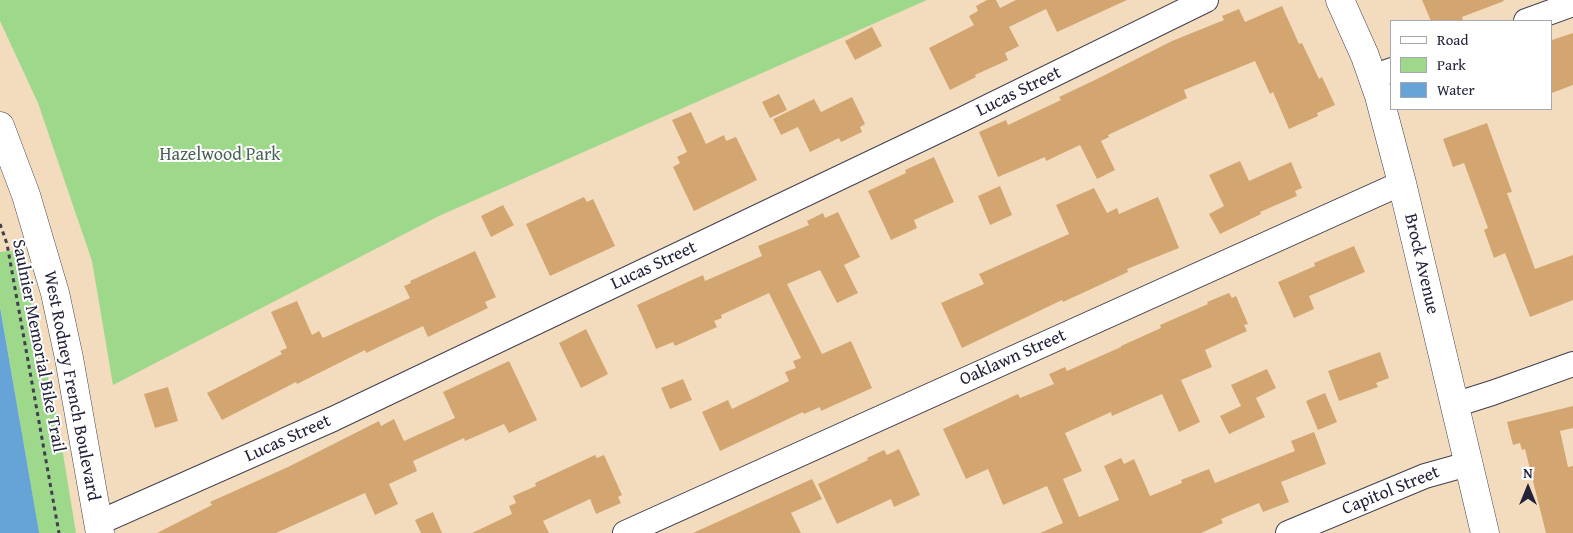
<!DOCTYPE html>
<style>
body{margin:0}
#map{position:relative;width:1573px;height:533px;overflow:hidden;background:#f3dcbd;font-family:"Gentium Book Plus",serif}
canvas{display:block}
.legend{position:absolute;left:1390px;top:20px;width:162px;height:90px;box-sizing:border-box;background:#fff;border:1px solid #a7a7b1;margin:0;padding:6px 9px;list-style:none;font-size:15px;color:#22223b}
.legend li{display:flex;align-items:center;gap:10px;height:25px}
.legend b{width:25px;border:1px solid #a7a7b1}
.north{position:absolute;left:1503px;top:463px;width:50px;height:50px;-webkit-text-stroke:4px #fff;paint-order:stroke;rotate:0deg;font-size:14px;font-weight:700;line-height:20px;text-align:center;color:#22223b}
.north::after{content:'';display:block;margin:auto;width:18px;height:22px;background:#22223b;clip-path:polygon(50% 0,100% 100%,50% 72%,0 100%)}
</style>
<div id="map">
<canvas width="1573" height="533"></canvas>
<ul class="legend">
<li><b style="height:6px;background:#fff"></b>Road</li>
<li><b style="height:14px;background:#9ed88b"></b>Park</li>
<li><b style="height:14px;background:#66a3d7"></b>Water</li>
</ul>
<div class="north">N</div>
</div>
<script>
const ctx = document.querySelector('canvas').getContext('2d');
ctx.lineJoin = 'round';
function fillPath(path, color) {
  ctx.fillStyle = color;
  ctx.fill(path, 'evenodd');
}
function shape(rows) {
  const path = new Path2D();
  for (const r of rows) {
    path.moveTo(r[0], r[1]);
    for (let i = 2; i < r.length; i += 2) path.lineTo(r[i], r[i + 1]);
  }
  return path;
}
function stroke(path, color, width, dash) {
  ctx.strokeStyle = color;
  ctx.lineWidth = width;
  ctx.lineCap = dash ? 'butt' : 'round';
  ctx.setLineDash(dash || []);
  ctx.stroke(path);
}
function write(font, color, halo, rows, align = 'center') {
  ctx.font = font + ' "Gentium Book Plus",serif';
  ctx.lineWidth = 4;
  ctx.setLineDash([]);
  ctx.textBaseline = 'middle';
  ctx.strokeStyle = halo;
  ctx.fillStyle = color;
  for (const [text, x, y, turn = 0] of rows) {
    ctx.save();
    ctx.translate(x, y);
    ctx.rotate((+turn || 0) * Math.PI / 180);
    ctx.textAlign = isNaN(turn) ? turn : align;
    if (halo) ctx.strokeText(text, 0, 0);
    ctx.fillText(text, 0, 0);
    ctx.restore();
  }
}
fillPath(shape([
 [0,0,927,0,439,216,113,385,92,261,38,103,0,21],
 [19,250,57,417,76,533,39,533,0,306,0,252]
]), '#9ed88b');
fillPath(shape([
 [0,307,39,532,39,533,0,533]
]), '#66a3d7');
fillPath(shape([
 [987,0,996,0,1000,8,1016,0,1127,0,1057,32,1046,9,1009,27,1019,46,1005,53,1008,60,975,75,976,77,950,90,929,48,974,25,969,16,978,11,976,6],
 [1422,0,1503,0,1504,1,1462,17,1463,21,1431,21],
 [1282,6,1299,44,1302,43,1319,79,1322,77,1335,105,1317,113,1318,116,1289,129,1273,92,1270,94,1255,61,1184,90,1187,98,1108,135,1109,137,1101,141,1115,170,1097,179,1080,145,1046,161,1045,157,998,177,979,132,1006,120,1008,125,1061,100,1059,97,1097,79,1172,41,1224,20,1222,16,1239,9,1245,22],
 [872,27,882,46,855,60,845,41],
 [1573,33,1573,85,1552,93,1552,40],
 [779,94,787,110,770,118,762,102],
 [852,97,865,124,860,127,862,132,841,142,839,138,810,152,798,127,781,135,773,119,814,99,821,112],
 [691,112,706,144,724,135,726,141,736,137,757,180,694,211,673,167,680,163,677,157,687,152,672,120],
 [1487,123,1512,192,1507,193,1535,269,1573,255,1573,300,1530,317,1505,253,1494,258,1484,230,1488,228,1464,163,1453,167,1443,139],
 [934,157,954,202,914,220,917,228,891,240,868,191,906,173,905,170],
 [1240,161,1249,181,1291,162,1302,188,1295,191,1297,196,1260,212,1261,214,1220,234,1209,214,1224,206,1209,175],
 [1000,186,1012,215,990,225,978,196],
 [1094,188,1107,213,1117,208,1119,214,1158,197,1179,248,1127,269,1128,272,1063,302,1062,300,962,348,941,303,984,284,979,274,1069,234,1056,205],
 [584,197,587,202,593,199,615,246,550,276,526,224],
 [503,205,514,225,491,237,481,216],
 [838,212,860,257,844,265,858,293,837,303,820,270,787,284,822,354,851,341,872,388,821,411,820,407,804,414,803,412,720,451,702,412,728,400,732,409,789,381,785,372,796,368,793,361,801,358,769,293,721,315,722,318,714,321,717,327,675,346,673,342,656,349,637,305,703,275,705,281,762,256,758,246,809,225,807,221,823,213,825,218],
 [1354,246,1365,272,1309,296,1314,309,1294,318,1278,282,1315,266,1314,263],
 [475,251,496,297,485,302,488,308,428,337,423,326,366,353,365,350,297,384,296,382,222,420,207,393,282,354,280,351,287,348,271,312,297,301,312,335,319,331,323,338,410,298,404,286,411,283,410,281],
 [1229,293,1232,298,1236,296,1248,324,1244,325,1247,331,1205,350,1212,367,1181,380,1200,422,1179,432,1162,394,1112,416,1111,412,1065,433,1082,471,1063,479,1079,517,1119,500,1104,466,1121,458,1124,464,1134,459,1150,496,1182,483,1181,480,1209,469,1215,483,1295,451,1291,441,1314,432,1326,464,1281,482,1289,502,1263,512,1259,503,1221,519,1223,523,1201,533,1040,533,1063,523,1047,486,1003,505,988,469,966,479,943,429,1018,394,1020,398,1054,384,1049,374,1065,367,1067,371,1121,347,1121,346,1161,328,1160,325,1208,304,1207,302],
 [586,329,608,374,581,388,559,343],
 [1380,352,1389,378,1376,383,1378,387,1339,401,1328,371],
 [509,361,537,420,509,433,504,424,465,441,464,438,413,461,417,471,389,484,398,504,375,515,365,493,276,533,157,533,212,505,210,502,288,467,379,421,381,426,394,419,404,441,455,418,443,392],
 [1267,369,1276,388,1256,398,1265,417,1229,434,1220,416,1241,406,1231,385],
 [683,379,692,400,670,409,661,388],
 [168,387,178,421,155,428,144,394],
 [1325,393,1337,422,1318,430,1306,401],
 [1573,406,1573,428,1560,431,1568,467,1573,466,1573,533,1546,533,1525,449,1522,450,1520,443,1513,445,1507,422],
 [899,449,920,495,894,507,891,499,837,524,818,484,868,460,867,458,884,450,887,455],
 [595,455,597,458,604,455,622,495,618,497,621,503,596,514,590,499,543,521,549,533,472,533,512,514,509,506,516,503,513,496,536,486,535,483],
 [812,479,822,499,791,513,801,533,693,533],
 [433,512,442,533,421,533,415,520]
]), '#d3a671');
const minor = shape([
 [1526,21,1573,4],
 [1373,77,1392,70],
 [1454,405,1492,393,1573,364],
 [98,523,333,419,961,120,1206,0],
 [625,533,1402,183],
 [1288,533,1425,476,1468,464]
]);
const major = shape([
 [1340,0,1365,56,1379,96,1402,183,1485,533],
 [0,126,26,195,55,293,69,358,100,533]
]);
stroke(minor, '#413e4e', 26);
stroke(major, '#413e4e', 29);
stroke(shape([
 [0,224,7,244,59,533]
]), '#413e4e', 3, [4, 4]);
stroke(minor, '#fff', 24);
stroke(major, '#fff', 28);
write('18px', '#22223b', '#fff', [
 ["Lucas Street",1019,92,-26],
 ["Brock Avenue",1421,264,77],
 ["Lucas Street",654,266,-25],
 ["Saulnier Memorial Bike Trail",38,346,79],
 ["Oaklawn Street",1013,358,-24],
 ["West Rodney French Boulevard",71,386,79],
 ["Lucas Street",288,439,-24],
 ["Capitol Street",1391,491,-22]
]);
write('18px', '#4d6257', '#fff', [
 ["Hazelwood Park",220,155]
]);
</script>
